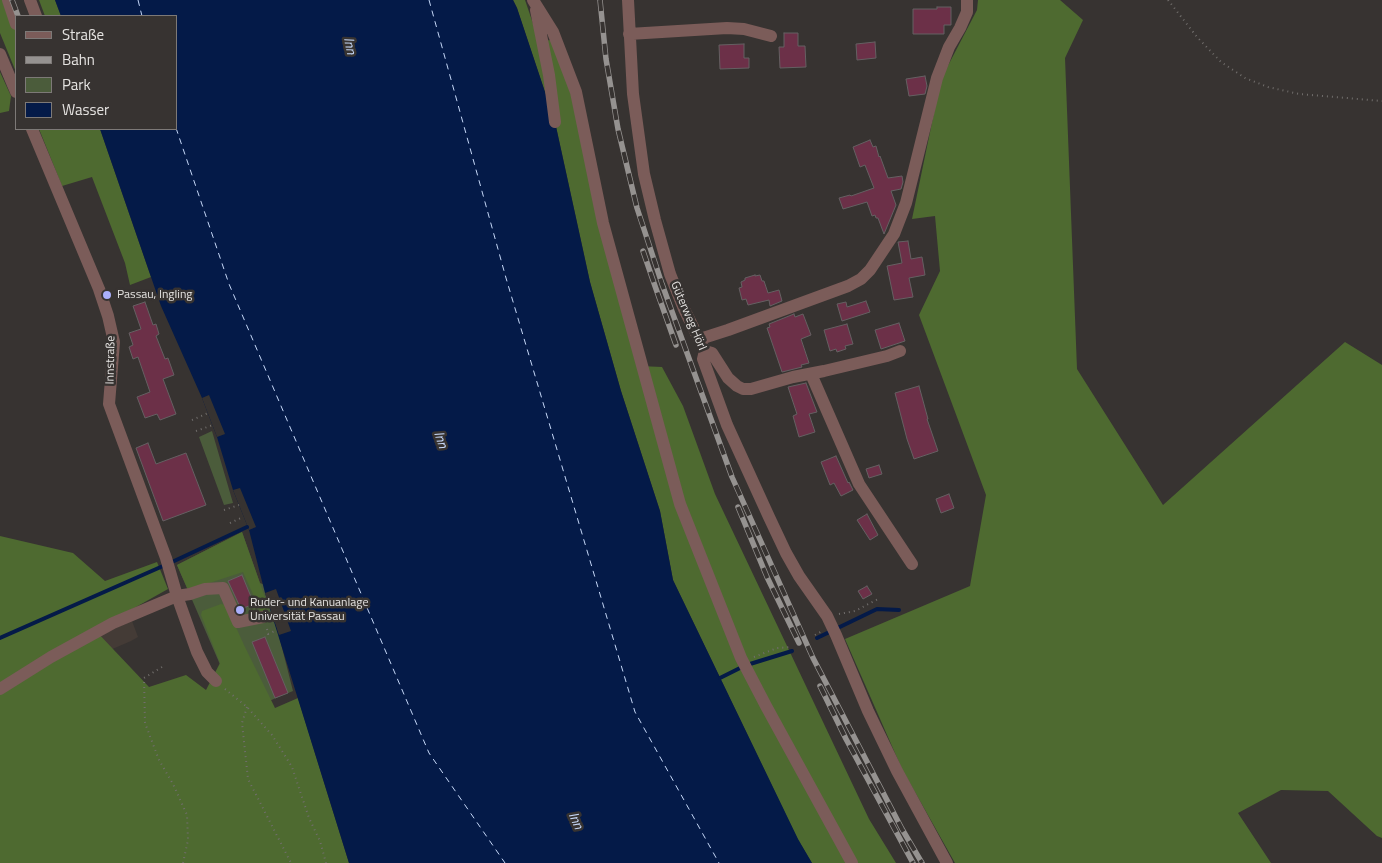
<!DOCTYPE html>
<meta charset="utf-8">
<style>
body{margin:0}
#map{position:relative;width:1382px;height:863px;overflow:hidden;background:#373331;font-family:"Titillium Web",sans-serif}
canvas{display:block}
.legend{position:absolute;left:15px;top:15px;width:162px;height:115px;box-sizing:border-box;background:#373331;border:1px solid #7d7977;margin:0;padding:6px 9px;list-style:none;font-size:15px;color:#e5e3e1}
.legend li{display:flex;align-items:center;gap:10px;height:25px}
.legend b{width:25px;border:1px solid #7d7977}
</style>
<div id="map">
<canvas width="1382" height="863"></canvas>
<ul class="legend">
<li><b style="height:6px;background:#7b5c59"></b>Straße</li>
<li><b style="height:6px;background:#959290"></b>Bahn</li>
<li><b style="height:14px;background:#4b5c3b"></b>Park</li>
<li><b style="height:14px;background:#041a48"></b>Wasser</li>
</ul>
</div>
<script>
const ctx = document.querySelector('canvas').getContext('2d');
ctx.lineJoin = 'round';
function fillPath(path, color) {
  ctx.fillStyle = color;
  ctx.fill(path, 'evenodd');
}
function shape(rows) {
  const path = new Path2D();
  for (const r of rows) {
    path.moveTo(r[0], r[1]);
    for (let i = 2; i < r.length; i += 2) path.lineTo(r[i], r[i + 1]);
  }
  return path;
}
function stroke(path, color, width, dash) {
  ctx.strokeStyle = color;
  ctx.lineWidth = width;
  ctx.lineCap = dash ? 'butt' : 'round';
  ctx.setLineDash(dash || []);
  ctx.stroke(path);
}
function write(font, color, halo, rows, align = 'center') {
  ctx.font = font + ' "Titillium Web",sans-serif';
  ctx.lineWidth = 5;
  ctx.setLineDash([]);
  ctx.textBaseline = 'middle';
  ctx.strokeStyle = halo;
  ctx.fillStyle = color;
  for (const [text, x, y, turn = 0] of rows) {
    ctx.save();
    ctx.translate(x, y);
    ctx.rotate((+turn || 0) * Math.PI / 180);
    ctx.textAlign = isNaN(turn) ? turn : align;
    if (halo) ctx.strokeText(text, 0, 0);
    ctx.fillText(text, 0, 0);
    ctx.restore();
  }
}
fillPath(shape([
 [132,621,138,637,131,641,73,666,64,653,122,625]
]), '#443b36');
fillPath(shape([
 [212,431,233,503,224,505,199,437],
 [242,532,260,583,276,589,279,636,293,691,257,706,228,683,177,565]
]), '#4b5c3b');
fillPath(shape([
 [0,0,9,0,16,20,16,72,0,33],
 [39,0,55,0,61,16,45,16],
 [513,0,525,0,539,41,552,40,570,86,640,366,662,367,683,406,715,494,869,819,896,863,812,863,798,840,673,580,660,511,621,391,590,282,555,122,517,8],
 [978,0,1060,0,1083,20,1065,58,1077,369,1163,505,1345,342,1382,365,1382,838,1377,836,1328,791,1281,790,1238,813,1271,863,955,863,902,769,845,639,970,586,986,495,919,315,940,271,935,216,912,219,941,79,977,10],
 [0,72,11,96,9,111,0,113],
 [39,129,100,129,151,277,130,285,125,263,92,177,62,186],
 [242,532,269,609,261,612,243,572,188,590,177,565],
 [0,536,73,553,105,581,157,562,168,589,95,630,149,687,186,675,206,690,220,663,201,615,202,611,221,604,226,605,244,645,275,708,298,698,349,863,0,863]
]), '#4e6a30');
fillPath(shape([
 [55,0,513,0,517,8,555,122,590,282,621,391,660,511,673,580,798,839,812,863,349,863,265,593,249,530,233,490,217,437,202,398,161,306,100,129,176,129,176,16,61,16]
]), '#041a48');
fillPath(shape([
 [209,395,225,434,217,437,202,398],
 [240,488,256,527,249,530,233,490],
 [276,589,291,631,279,635,265,593]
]), '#373331');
stroke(shape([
 [172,562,247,527],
 [0,638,163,566],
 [817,638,877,609,899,610],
 [750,664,792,651],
 [720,678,740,668]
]), '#041a48', 4);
stroke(shape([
 [138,0,142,16],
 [429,0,506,278,635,712,719,863],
 [176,128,229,284,429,753,505,863]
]), '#c6d8f8', 1, [6, 5]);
const building = shape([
 [937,7,951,7,951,25,944,25,944,34,913,34,913,9,937,9,937,7],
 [784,33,798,33,798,46,805,46,806,67,780,68,779,47,784,47,784,33],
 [875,42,876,58,857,60,856,44,875,42],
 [744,44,744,58,749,58,749,68,720,69,719,45,744,44],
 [925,76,927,86,925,94,909,96,906,79,925,76],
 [870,140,873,147,876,146,879,157,880,156,888,178,902,176,903,182,901,189,891,191,896,205,884,234,878,218,876,218,875,215,872,216,867,202,843,209,839,198,850,195,851,196,874,188,865,165,860,167,853,147,870,140],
 [908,241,911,259,922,257,925,275,909,278,913,297,894,300,887,266,902,263,898,242,908,241],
 [755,275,755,276,760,275,762,281,764,281,768,293,779,290,782,301,770,306,769,300,748,305,746,299,742,300,739,288,742,287,741,282,745,280,745,278,755,275],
 [866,301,870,312,842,321,837,304,846,302,847,307,866,301],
 [145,302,153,325,156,324,159,334,156,336,165,359,168,358,174,375,163,379,176,414,160,420,157,414,145,418,137,397,150,392,138,357,133,359,129,347,133,345,129,333,141,329,133,306,145,302],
 [794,314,795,317,803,314,811,335,801,339,809,363,801,365,802,367,782,372,767,328,770,327,769,324,794,314],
 [899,323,905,341,881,349,875,330,899,323],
 [847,324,853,344,845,346,846,349,837,352,836,349,830,351,824,330,847,324],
 [806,383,817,412,809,414,815,432,799,437,793,416,797,414,788,387,806,383],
 [919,386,928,419,927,419,938,451,914,459,907,439,895,393,919,386],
 [148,443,156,464,186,453,206,505,163,521,136,448,148,443],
 [836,456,848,483,849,482,853,490,841,496,834,483,830,485,821,462,836,456],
 [879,465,882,474,869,478,866,469,879,465],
 [949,494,954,508,941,513,936,499,949,494],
 [867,514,878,535,870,540,857,520,867,514],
 [242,575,254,604,241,609,228,581,242,575],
 [867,586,872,594,863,599,858,591,867,586],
 [265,637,288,693,275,698,252,642,265,637]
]);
fillPath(building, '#6c3048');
stroke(building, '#656062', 1);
stroke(shape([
 [1168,0,1197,37,1221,62,1245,78,1268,87,1299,94,1382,101],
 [192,420,208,413],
 [196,431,213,425],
 [224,510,239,505],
 [230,523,243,517],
 [839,614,855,611,880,598],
 [267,629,268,634,277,630],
 [815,635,822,631],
 [754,657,777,648,792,647],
 [162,667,144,678,145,723,159,760,173,784,187,815,188,840,183,863],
 [225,689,247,707,272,735,292,767,309,818,320,841,326,863],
 [247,707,242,723,248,779,291,863]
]), '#716e6c', 2, [1, 4]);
stroke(shape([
 [8,0,16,24],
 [30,0,36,16],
 [533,0,553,32,576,92,603,223,680,504,741,658,766,706,852,863],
 [628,0,633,94,644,174,655,220,670,274,684,309,705,351,703,359,727,425,769,517,786,553,799,576,827,616,836,635,868,711,897,771,947,863],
 [536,10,549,75,555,122],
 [629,34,727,28,744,29,771,36],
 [0,54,16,92],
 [32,129,99,289,108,316,114,342,109,404,166,558,177,596,197,652,207,672,216,681],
 [700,339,728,330,848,286,861,279,870,270,894,234,906,203,937,78,949,47,960,28,967,12,967,0],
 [705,351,712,353,728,378,737,386,743,389,751,389,793,377,824,371,887,356,900,351],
 [811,374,859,484,912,564],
 [0,689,51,657,113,623,177,596,190,594,205,589,223,588,238,622,263,617]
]), '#7b5c59', 12);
const rail = shape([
 [12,0,18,16],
 [600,0,606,59,618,129,637,208,662,284,732,477,813,658,902,829,922,863],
 [643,251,655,286,676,345],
 [738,507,767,577,799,643],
 [820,686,846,739,913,863]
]);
stroke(rail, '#959290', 5.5);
stroke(rail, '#373331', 4, [11]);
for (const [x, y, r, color] of [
 [107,295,5,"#abaffb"],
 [240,610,5,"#abaffb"]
]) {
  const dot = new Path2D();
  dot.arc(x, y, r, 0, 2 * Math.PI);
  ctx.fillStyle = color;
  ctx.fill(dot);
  stroke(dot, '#373331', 2);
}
write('12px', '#e5e3e1', '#373331', [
 ["Passau, Ingling",117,295],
 ["Ruder- und Kanuanlage",250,603],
 ["Universität Passau",250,617]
], 'left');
write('12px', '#e5e3e1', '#373331', [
 ["Güterweg Hörl",688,316,67],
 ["Innstraße",111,360,-89]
]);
write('italic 14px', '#c6d8f8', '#373331', [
 ["Inn",349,46,79],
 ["Inn",440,440,72],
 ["Inn",575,821,67]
]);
</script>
